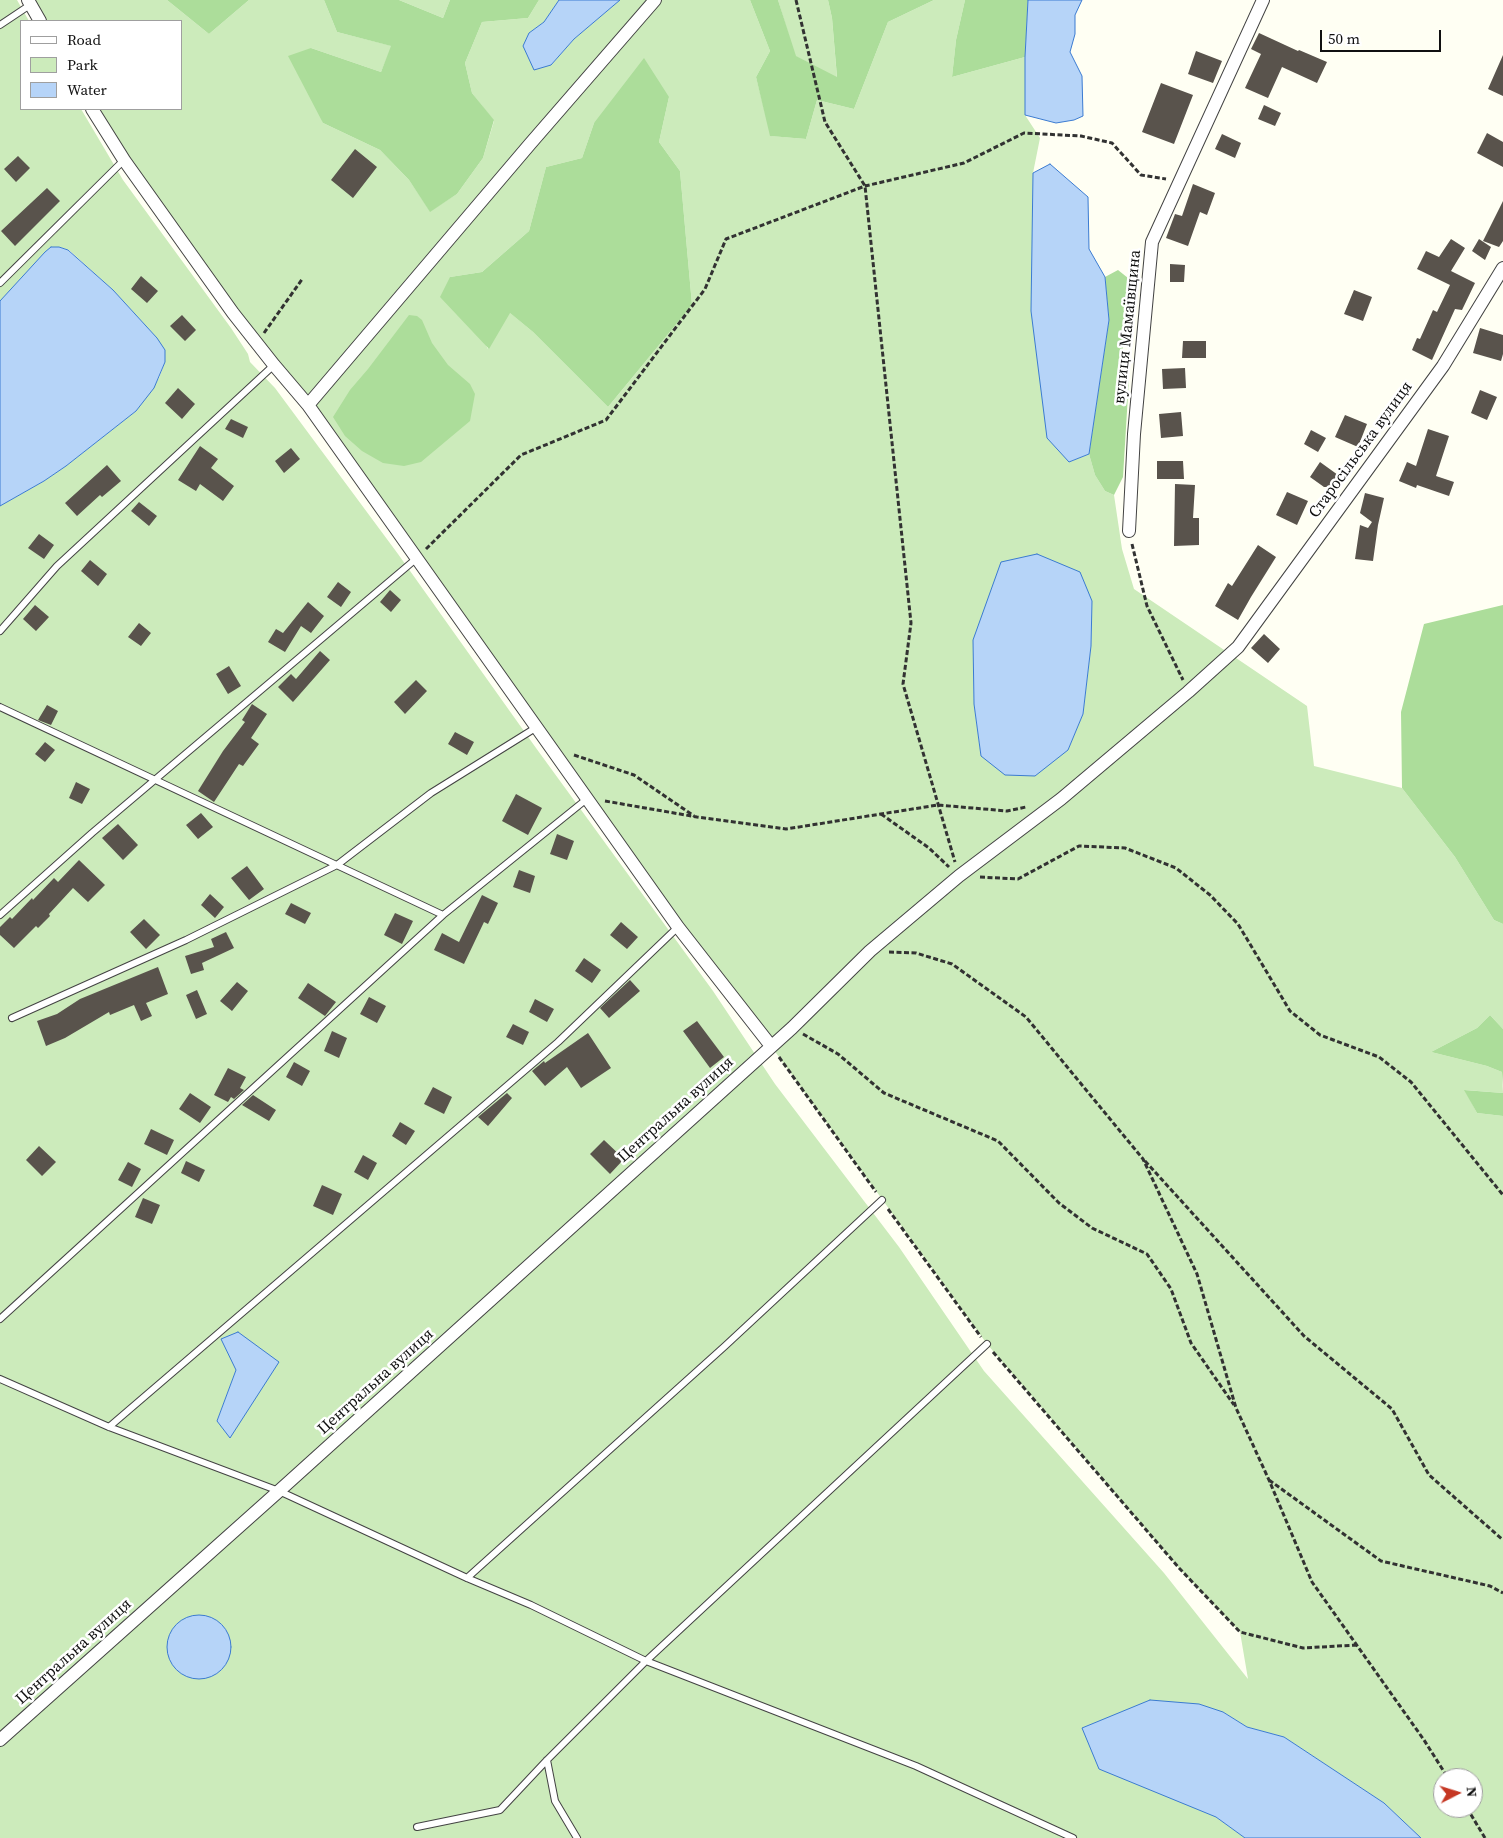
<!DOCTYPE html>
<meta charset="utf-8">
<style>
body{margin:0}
#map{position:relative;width:1503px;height:1838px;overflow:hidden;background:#fffff3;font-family:"Source Serif 4",serif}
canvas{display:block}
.legend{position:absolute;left:20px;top:20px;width:162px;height:90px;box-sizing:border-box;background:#fff;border:1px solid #9f9f9f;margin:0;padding:6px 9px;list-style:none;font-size:15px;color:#101010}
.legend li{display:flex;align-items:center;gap:10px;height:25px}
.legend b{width:25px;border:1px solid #9f9f9f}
.north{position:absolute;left:1433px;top:1768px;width:50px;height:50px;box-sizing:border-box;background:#fff;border:1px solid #9f9f9f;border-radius:50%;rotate:85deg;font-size:14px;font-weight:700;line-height:20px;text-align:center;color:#101010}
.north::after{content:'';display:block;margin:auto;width:18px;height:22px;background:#c53723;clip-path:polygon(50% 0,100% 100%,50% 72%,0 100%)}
.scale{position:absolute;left:1320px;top:30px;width:121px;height:22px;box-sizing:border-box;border:2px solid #101010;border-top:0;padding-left:6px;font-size:15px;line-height:18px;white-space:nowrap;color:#101010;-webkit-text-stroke:4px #fff;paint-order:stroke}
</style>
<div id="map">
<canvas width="1503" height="1838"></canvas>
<ul class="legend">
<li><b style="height:6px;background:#fff"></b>Road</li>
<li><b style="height:14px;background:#ccebbb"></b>Park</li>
<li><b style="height:14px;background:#b6d4f8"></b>Water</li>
</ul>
<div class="north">N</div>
<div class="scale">50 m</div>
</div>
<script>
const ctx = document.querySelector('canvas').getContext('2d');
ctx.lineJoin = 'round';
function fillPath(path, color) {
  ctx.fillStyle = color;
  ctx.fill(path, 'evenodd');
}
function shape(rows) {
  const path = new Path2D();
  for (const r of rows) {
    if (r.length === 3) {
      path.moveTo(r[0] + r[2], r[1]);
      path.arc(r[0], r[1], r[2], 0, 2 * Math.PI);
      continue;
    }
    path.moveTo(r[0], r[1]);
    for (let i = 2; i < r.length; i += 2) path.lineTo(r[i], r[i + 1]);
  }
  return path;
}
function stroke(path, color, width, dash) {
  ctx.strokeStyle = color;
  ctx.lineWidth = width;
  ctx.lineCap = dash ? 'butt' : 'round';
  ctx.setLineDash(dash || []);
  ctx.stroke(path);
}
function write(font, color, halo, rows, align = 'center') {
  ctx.font = font + ' "Source Serif 4",serif';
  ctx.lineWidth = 5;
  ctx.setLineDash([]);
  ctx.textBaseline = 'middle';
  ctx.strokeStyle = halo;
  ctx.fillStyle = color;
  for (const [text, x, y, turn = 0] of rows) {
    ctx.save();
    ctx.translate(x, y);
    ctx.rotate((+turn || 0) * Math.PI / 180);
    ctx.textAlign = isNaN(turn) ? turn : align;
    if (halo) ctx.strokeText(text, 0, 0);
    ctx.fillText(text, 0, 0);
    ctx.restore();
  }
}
fillPath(shape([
 [0,0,17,0,29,21,21,21,21,109,81,109,123,180,231,328,248,354,250,362,275,388,398,554,536,748,713,991,775,1084,899,1247,984,1371,1164,1573,1248,1679,1240,1632,1179,1568,987,1344,771,1046,274,365,92,109,181,109,181,21,40,21,28,0,167,0,209,34,249,0,324,0,337,32,392,46,381,72,311,48,323,123,380,150,409,180,430,211,457,194,483,158,494,121,472,93,465,63,482,22,528,18,539,0,559,0,544,22,529,33,551,65,574,39,620,0,750,0,770,51,756,77,771,136,806,139,817,100,854,109,888,22,934,0,965,0,956,40,952,77,1025,57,1025,115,1040,138,1033,173,1031,311,1069,462,1089,454,1095,475,1105,491,1114,495,1122,549,1134,589,1307,706,1314,766,1402,788,1455,857,1494,920,1503,924,1503,1029,1490,1015,1477,1028,1431,1052,1487,1066,1502,1072,1503,1093,1465,1090,1477,1113,1503,1116,1503,1838,1421,1838,1384,1803,1284,1737,1247,1727,1223,1712,1216,1817,1245,1838,0,1838,0,506,44,481,66,466,136,411,159,378,165,362,165,354,157,338,113,290,69,250,59,247,51,247,0,301],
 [669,97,659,142,680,171,692,305,608,407,533,332,509,312,488,349,450,277,482,272,529,231,546,167,582,158,594,123],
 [1092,600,1091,647,1083,714,1068,750,981,756,974,704,973,640],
 [236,1370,230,1437,217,1421],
 [1443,1778,1473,1778,1473,1808,1443,1808],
 [399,0,450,0,443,18],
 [778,0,828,0,832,18,837,78,795,56]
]), '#ccebbb');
fillPath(shape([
 [167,0,249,0,209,34],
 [324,0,399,0,443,18,450,0,539,0,528,18,482,22,465,63,472,93,494,120,483,158,457,194,430,212,409,180,380,150,323,123,288,56,311,48,381,72,391,46,337,32],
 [750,0,778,0,796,56,837,77,832,18,828,0,934,0,888,22,854,109,817,100,806,139,770,136,756,77,770,51],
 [965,0,1028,0,1025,57,952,77,956,40],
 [644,58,669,97,659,142,680,171,692,305,608,407,533,332,510,313,489,349,440,297,450,277,482,272,529,231,546,167,582,158,594,123],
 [1118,270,1128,278,1131,307,1122,344,1129,378,1123,477,1114,495,1105,491,1095,475,1089,454,1109,320,1105,277],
 [409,315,417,316,422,320,432,343,448,365,470,384,475,394,470,421,421,462,404,466,383,463,362,451,345,436,333,417,350,390,368,369],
 [1503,605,1503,924,1494,920,1455,857,1402,788,1401,712,1424,624],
 [1490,1015,1503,1029,1503,1086,1502,1072,1487,1066,1431,1052,1477,1028],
 [1464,1090,1503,1093,1503,1116,1477,1113]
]), '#acdd9a');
const water = shape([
 [559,0,620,0,574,39,551,65,534,70,523,46,529,33,544,22,559,0],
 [1028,0,1082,0,1075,15,1075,34,1070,52,1082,76,1083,116,1074,120,1056,123,1025,115,1025,57,1028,0],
 [1050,164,1088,197,1089,249,1105,277,1109,320,1089,454,1069,462,1047,438,1031,311,1033,173,1050,164],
 [51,247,59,247,68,250,113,290,157,338,165,350,165,362,154,388,136,411,66,466,44,481,0,506,0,301,45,252,51,247],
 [1037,554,1080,572,1092,601,1091,646,1083,714,1068,750,1035,776,1005,775,981,756,974,704,973,640,1001,562,1037,554],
 [238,1332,279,1362,230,1438,217,1421,236,1370,221,1339,238,1332],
 [199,1647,32],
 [1150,1700,1199,1704,1223,1712,1247,1727,1284,1737,1384,1803,1421,1838,1245,1838,1216,1817,1099,1769,1082,1728,1150,1700]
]);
fillPath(water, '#b6d4f8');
stroke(water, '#3b7bd1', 1);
fillPath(shape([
 [1259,33,1298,51,1299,50,1327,62,1317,83,1282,67,1268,98,1245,88,1261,54,1251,49],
 [1196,51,1222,61,1213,83,1188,74],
 [1503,55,1503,96,1488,89],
 [1161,83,1193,95,1174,144,1142,132],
 [1264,105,1281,113,1275,126,1258,119],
 [1487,133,1503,142,1503,167,1477,153],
 [1222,134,1241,143,1235,158,1215,149],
 [355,149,377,167,353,198,331,180],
 [18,156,30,168,16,182,4,169],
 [1193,184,1215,193,1207,215,1200,212,1188,246,1166,238,1175,214,1182,216],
 [47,188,60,201,15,246,1,231],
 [1503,201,1503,241,1499,247,1483,241],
 [1451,239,1465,248,1451,271,1475,283,1462,310,1455,309,1432,360,1412,350,1417,338,1420,339,1433,310,1437,312,1450,285,1417,269,1426,251,1439,257],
 [1479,239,1491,247,1485,260,1472,251],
 [1170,264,1185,265,1184,282,1170,282],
 [141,276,158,291,147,303,131,289],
 [1354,290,1372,297,1363,321,1344,314],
 [182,315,196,330,185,341,170,326],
 [1480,328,1503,335,1503,354,1501,361,1473,353],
 [1183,341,1206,341,1206,358,1182,358],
 [1185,368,1186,388,1163,389,1162,369],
 [178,388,195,404,182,419,165,403],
 [1480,390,1497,397,1487,420,1471,413],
 [1181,412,1183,436,1161,438,1159,414],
 [1345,415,1367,424,1358,447,1335,437],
 [231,419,248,427,243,438,225,429],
 [1428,429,1449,436,1436,476,1454,482,1449,496,1417,485,1416,488,1399,481,1407,462,1416,466],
 [1311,430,1326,438,1318,452,1304,444],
 [200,446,218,459,211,468,234,486,223,501,200,484,196,491,178,480],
 [291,448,300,459,284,473,275,461],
 [1157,461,1183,461,1184,479,1157,479],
 [1320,462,1338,475,1329,487,1324,487,1310,477],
 [107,465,121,481,102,497,100,495,77,516,65,503],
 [1175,484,1195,485,1193,518,1199,518,1199,545,1174,546],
 [1287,492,1308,501,1297,525,1276,515],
 [1365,493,1384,498,1378,525,1373,561,1355,559,1360,525,1368,528,1372,522,1360,513],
 [139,502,157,516,149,526,131,511],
 [39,534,54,545,44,559,28,548],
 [1258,545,1276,557,1251,597,1238,620,1215,606,1228,583,1232,586],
 [90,560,107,574,98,586,81,571],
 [338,582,351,592,341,607,327,597],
 [390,590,401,600,391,612,380,602],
 [308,602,324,616,311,633,301,626,285,652,268,642,276,629,283,633],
 [35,605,49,617,36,631,23,619],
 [139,623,151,633,141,646,128,637],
 [1264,634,1280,649,1268,663,1251,648],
 [320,651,330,660,293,702,278,687,291,674,296,679],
 [229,666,241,686,228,694,216,674],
 [416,680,427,691,405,714,394,702],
 [252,704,267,714,251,738,259,744,243,766,239,764,214,802,198,791,223,751,245,722,242,720],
 [47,705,58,711,51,725,38,720],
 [455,732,474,742,467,755,448,744],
 [45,742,55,750,45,762,35,754],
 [76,782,90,789,82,804,69,798],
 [516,794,542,808,528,835,502,821],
 [201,813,213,827,198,839,186,825],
 [118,824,138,845,123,860,102,838],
 [557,834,574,841,567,860,550,854],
 [79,860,105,885,88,902,73,888,49,914,50,916,38,928,36,926,14,948,0,935,0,927,10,917,12,919,32,898,33,900,54,878,58,882],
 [247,866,264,889,249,900,231,878],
 [519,870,535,876,530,893,513,887],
 [210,894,224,907,215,918,201,905],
 [482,895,498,903,488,924,484,922,464,964,434,950,442,933,459,942],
 [291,903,311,913,305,924,285,914],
 [395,913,413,921,402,944,384,935],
 [144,919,160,935,146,949,130,932],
 [621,922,638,937,627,949,610,935],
 [226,932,234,948,202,963,204,970,191,974,185,956,214,947,211,939],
 [584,958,601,970,592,983,575,971],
 [158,967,168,994,146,1003,152,1016,141,1021,134,1005,110,1015,109,1012,65,1038,46,1046,37,1021,57,1014,80,999],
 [630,980,640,991,609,1018,600,1008],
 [237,982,248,991,232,1011,220,1001],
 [308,983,336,1002,325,1016,298,998],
 [197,990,207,1014,196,1019,186,995],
 [369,997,386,1006,377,1023,360,1014],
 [535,999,554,1009,547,1022,529,1012],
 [697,1021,724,1057,710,1068,683,1031],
 [513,1024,529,1032,523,1045,506,1037],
 [332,1031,347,1038,339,1058,324,1051],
 [588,1033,611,1068,581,1088,567,1067,545,1086,532,1071,544,1061,545,1063],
 [294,1062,310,1071,302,1086,286,1077],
 [228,1068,246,1077,240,1088,244,1090,234,1099,231,1097,228,1102,214,1095],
 [433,1087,452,1097,444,1114,424,1104],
 [190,1093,211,1107,200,1123,179,1109],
 [507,1093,512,1098,488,1126,478,1117],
 [253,1095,276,1110,269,1121,242,1105],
 [400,1122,415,1131,406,1145,392,1136],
 [151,1129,174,1140,167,1155,144,1144],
 [604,1140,624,1159,610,1174,590,1154],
 [39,1146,56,1162,42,1176,26,1160],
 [363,1155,377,1163,368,1180,354,1172],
 [186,1161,205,1170,199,1182,181,1173],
 [128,1162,141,1169,132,1187,118,1180],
 [322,1185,342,1194,333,1215,313,1206],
 [143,1198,160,1205,152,1224,135,1217]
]), '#59534c');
const lane = shape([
 [0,25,30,5],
 [0,283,124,160],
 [0,631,57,566,274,365],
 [0,707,443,915],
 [0,915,92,833,417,558],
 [12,1018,186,940,337,865,431,793,537,727],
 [0,1319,443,915,588,798],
 [0,1379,109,1427,279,1491,467,1578,531,1605,646,1661,916,1766,1073,1838],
 [109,1427,558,1042,678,927],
 [467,1578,725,1346,882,1200],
 [547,1760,555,1801,577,1838],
 [417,1827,500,1810,547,1760,646,1661,987,1344]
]);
const street = shape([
 [28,0,40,21],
 [92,109,124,160,233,313,274,365,308,405,678,927,771,1046],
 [308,405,530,144,655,0],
 [1129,531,1134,434,1152,242,1263,0],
 [0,1740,279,1491,792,1028,870,951,959,876,1061,799,1188,692,1238,647,1443,366,1503,268]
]);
stroke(lane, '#434343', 8);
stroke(street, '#434343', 14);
stroke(shape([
 [796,0,825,122,865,186,911,623,903,684,955,862],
 [264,333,303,278],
 [1132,544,1147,606,1183,680],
 [426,549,521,455,606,420,705,289,726,239,865,186,964,163,1024,133,1081,136,1112,143,1141,175,1166,179],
 [574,755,634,775,694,816],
 [605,801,697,817,786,829,938,805,1007,811,1026,807],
 [881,814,929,848,949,867],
 [980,877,1018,879,1079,846,1125,848,1176,868,1210,895,1238,924,1290,1011,1320,1035,1379,1057,1411,1082,1503,1195],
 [889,952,916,953,952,964,1026,1017,1143,1159,1197,1274,1236,1408,1269,1480,1312,1582,1424,1740,1448,1778],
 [803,1034,838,1054,884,1093,998,1141,1059,1203,1092,1228,1147,1254,1171,1289,1191,1343,1234,1405],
 [779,1057,876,1192],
 [1145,1161,1304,1336,1392,1409,1429,1475,1503,1540],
 [888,1209,981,1337],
 [993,1352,1179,1568,1240,1632,1303,1648,1357,1645],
 [1269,1480,1381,1561,1490,1586,1503,1593],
 [1467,1808,1485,1838]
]), '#323232', 3, [5, 2.5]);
stroke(lane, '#fff', 6);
stroke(street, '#fff', 12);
write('16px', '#101010', '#fff', [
 ["вулиця Мамаївщина",1128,327,-84],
 ["Старосільська вулиця",1361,450,-54],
 ["Центральна вулиця",676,1110,-42],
 ["Центральна вулиця",376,1382,-42],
 ["Центральна вулиця",74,1652,-42]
]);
</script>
